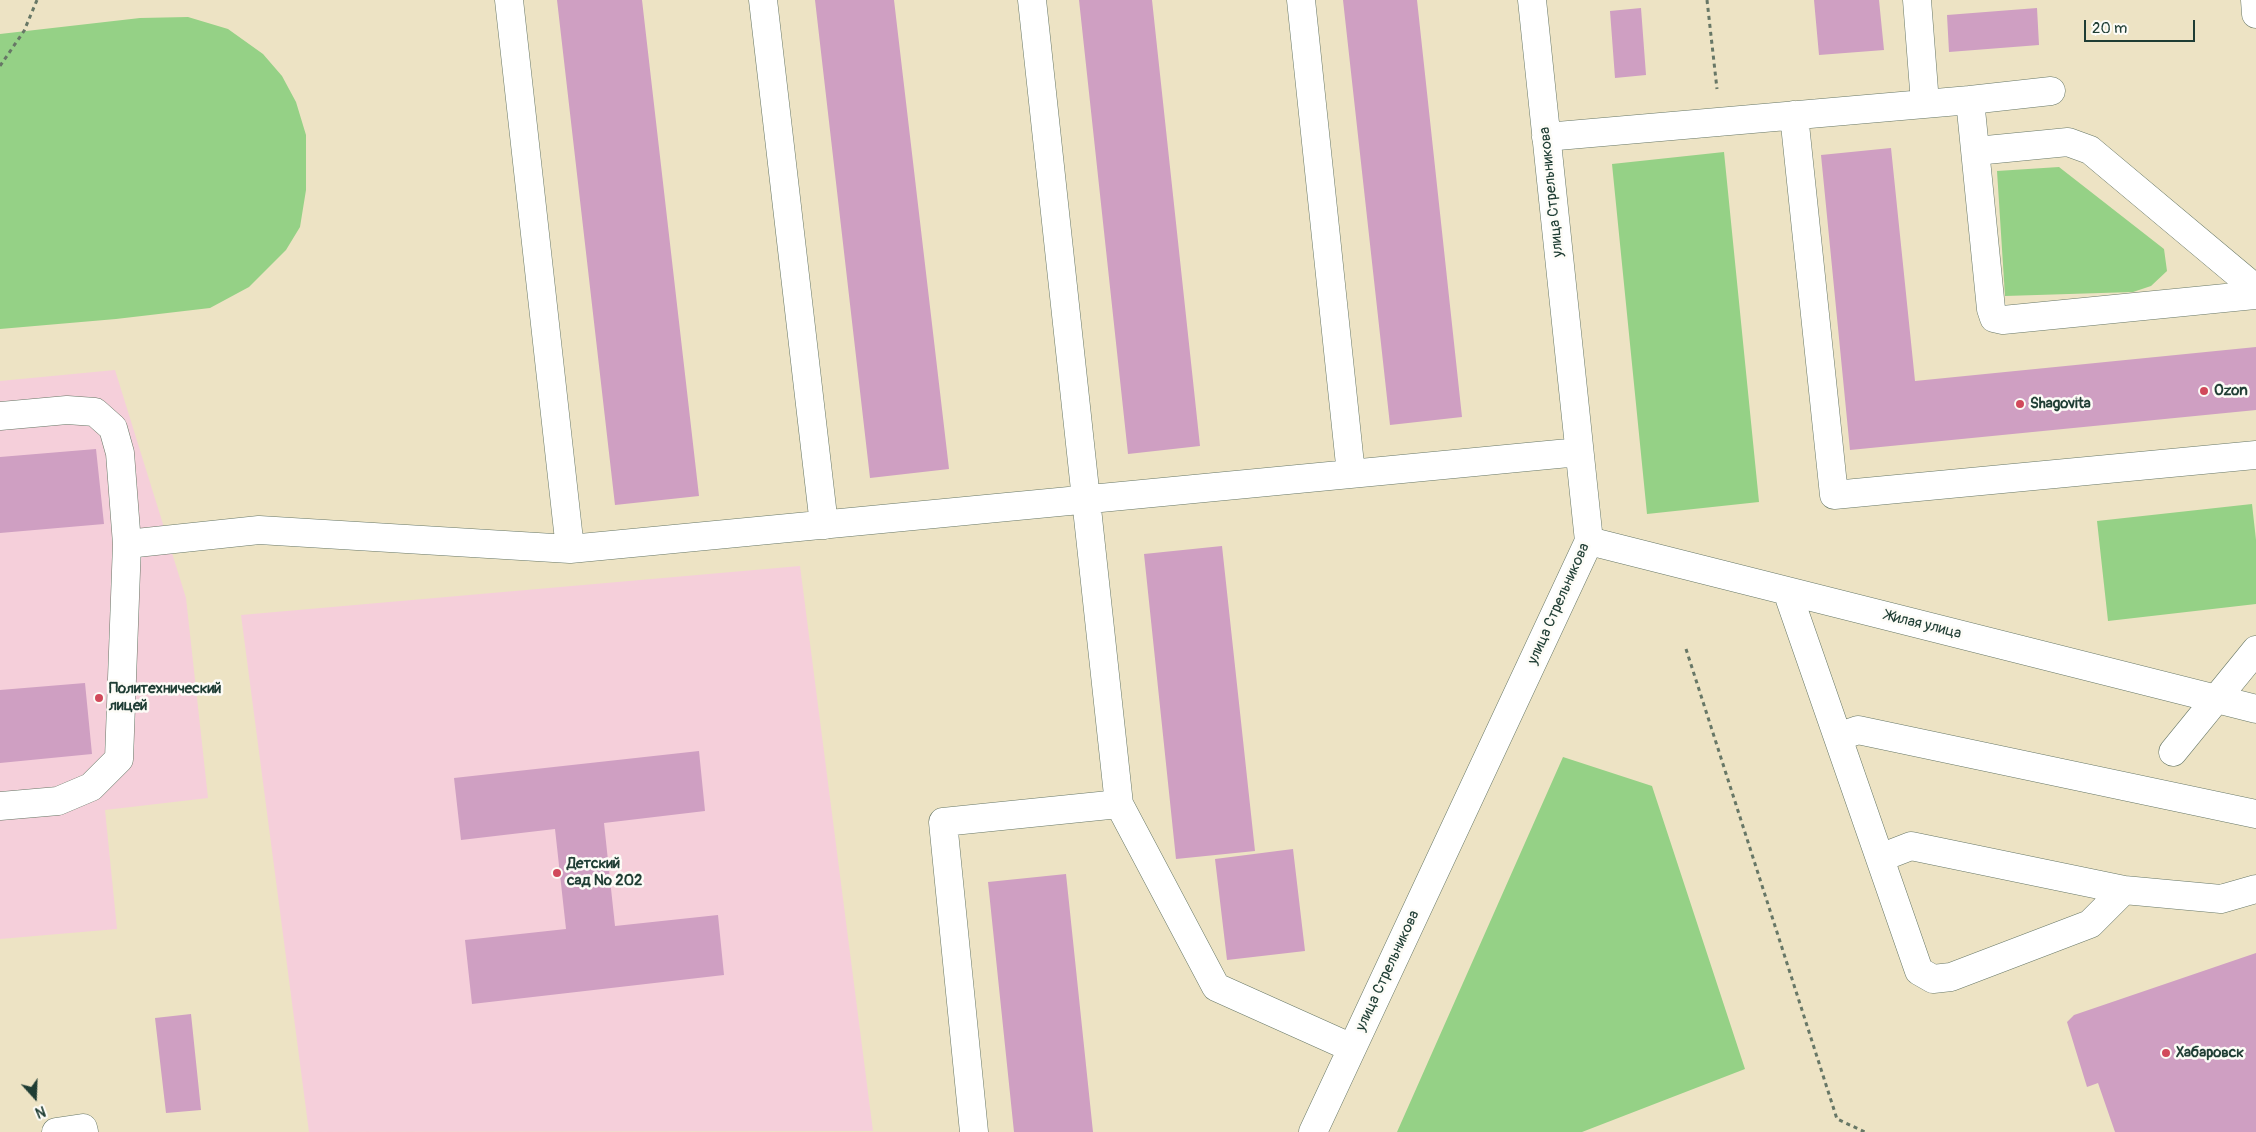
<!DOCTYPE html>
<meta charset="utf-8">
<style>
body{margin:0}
#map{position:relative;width:2256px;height:1132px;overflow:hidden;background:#ede3c4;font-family:Pangolin,sans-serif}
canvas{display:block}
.north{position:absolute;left:10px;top:1072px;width:50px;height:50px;-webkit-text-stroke:4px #fdfcf7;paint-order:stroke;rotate:160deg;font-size:14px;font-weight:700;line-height:20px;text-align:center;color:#1f3d34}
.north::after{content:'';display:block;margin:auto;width:18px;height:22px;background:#1f3d34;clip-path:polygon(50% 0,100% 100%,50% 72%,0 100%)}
.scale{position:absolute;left:2084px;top:20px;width:111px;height:22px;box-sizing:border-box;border:2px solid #1f3d34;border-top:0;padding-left:6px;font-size:15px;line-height:18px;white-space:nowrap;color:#1f3d34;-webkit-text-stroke:4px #fdfcf7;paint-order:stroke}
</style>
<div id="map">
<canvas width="2256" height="1132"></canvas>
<div class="north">N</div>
<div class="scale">20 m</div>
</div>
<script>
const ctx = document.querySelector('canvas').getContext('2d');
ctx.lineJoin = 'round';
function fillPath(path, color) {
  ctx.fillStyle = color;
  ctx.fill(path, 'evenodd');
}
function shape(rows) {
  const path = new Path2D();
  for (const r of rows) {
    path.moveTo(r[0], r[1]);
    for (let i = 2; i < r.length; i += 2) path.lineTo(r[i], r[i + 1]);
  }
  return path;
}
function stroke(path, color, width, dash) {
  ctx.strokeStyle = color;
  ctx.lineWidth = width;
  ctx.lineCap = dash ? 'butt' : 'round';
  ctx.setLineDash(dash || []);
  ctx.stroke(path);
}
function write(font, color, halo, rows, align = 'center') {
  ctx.font = font + ' Pangolin,sans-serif';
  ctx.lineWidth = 5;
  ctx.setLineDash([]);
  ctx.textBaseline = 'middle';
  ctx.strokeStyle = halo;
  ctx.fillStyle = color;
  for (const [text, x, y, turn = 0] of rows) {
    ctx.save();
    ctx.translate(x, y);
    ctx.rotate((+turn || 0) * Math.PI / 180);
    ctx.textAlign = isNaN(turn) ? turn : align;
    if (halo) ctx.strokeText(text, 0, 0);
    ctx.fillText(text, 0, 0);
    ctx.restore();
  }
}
fillPath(shape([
 [115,370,186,598,208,798,105,810,117,929,0,939,0,381],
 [800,566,873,1131,309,1132,241,615]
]), '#f5cfda');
fillPath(shape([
 [188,17,228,29,263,54,282,76,296,102,306,135,306,190,300,227,286,250,249,287,210,308,116,319,0,329,0,34,140,18],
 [1724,152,1759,502,1647,514,1612,164],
 [2059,167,2164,249,2167,271,2151,286,2133,292,2005,296,1997,171],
 [2252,504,2256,540,2256,604,2108,621,2097,521],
 [1563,757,1652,786,1745,1069,1582,1132,1397,1132]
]), '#95d186');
fillPath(shape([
 [557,0,642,0,699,496,615,505],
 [815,0,894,0,949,469,870,478],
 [1079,0,1152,0,1200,446,1128,454],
 [1343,0,1417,0,1462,417,1390,425],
 [1814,0,1879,0,1884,50,1819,55],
 [1641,8,1646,75,1615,78,1610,11],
 [2037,8,2039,45,1949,52,1947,15],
 [1891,148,1915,381,2256,347,2256,410,1850,450,1821,155],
 [96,449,104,524,0,533,0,457],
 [1222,546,1255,851,1176,859,1144,554],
 [85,683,92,754,0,763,0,690],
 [699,751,705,811,604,823,615,926,718,915,724,975,472,1004,465,940,566,929,555,829,461,840,454,778],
 [1293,849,1305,951,1227,960,1215,859],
 [1066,874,1093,1132,1014,1132,988,882],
 [2256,953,2256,1132,2115,1132,2098,1083,2087,1087,2067,1022,2074,1015],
 [191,1014,201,1110,166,1113,155,1018]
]), '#cf9fc2');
const minor = shape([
 [509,0,570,549],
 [763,0,824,525],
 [1032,0,1119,804,1216,987,1352,1048],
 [1301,0,1351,474],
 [1917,0,1925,103],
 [2255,0,2256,14],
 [1970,100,2051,91],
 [1794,115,1834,495,2256,455],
 [1546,137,1970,100,1991,309,1994,318,2003,320,2256,295],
 [1976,151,2068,142,2090,150,2256,289],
 [0,416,67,410,95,412,113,428,120,453,127,544,119,759,91,787,58,801,0,806],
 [1589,541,2256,709],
 [127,544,259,530,570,549,1579,452],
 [1787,591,1919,971,1933,979,1951,977,2090,924,2124,890,2221,899,2256,889],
 [1838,737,1858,730,2256,814],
 [2173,752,2256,650],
 [1880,858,1911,846,2124,890],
 [56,1132,83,1128,84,1132],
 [974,1132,943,822,1119,804],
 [1313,1132,1589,541,1532,0]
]);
stroke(minor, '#677766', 29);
stroke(shape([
 [1707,0,1717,89],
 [0,66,24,31,37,0],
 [1686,649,1837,1119,1865,1132]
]), '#677766', 3, [4, 4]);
stroke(minor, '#fff', 28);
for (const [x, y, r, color] of [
 [2204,391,5,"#d1495b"],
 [2020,404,5,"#d1495b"],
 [99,698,5,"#d1495b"],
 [557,873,5,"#d1495b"],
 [2166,1053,5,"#d1495b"]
]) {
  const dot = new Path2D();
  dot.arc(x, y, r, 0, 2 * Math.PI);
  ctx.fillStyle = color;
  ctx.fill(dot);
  stroke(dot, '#fdfcf7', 2);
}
write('15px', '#1f3d34', '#fdfcf7', [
 ["улица Стрельникова",1552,192,-96],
 ["улица Стрельникова",1559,604,-66],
 ["Жилая улица",1923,625,14],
 ["улица Стрельникова",1388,971,-65]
]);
write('bold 15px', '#1f3d34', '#fdfcf7', [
 ["Ozon",2214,391],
 ["Shagovita",2030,404],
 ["Политехнический",109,689],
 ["лицей",109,706],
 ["Детский",567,864],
 ["сад № 202",567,881],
 ["Хабаровск",2176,1053]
], 'left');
</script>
